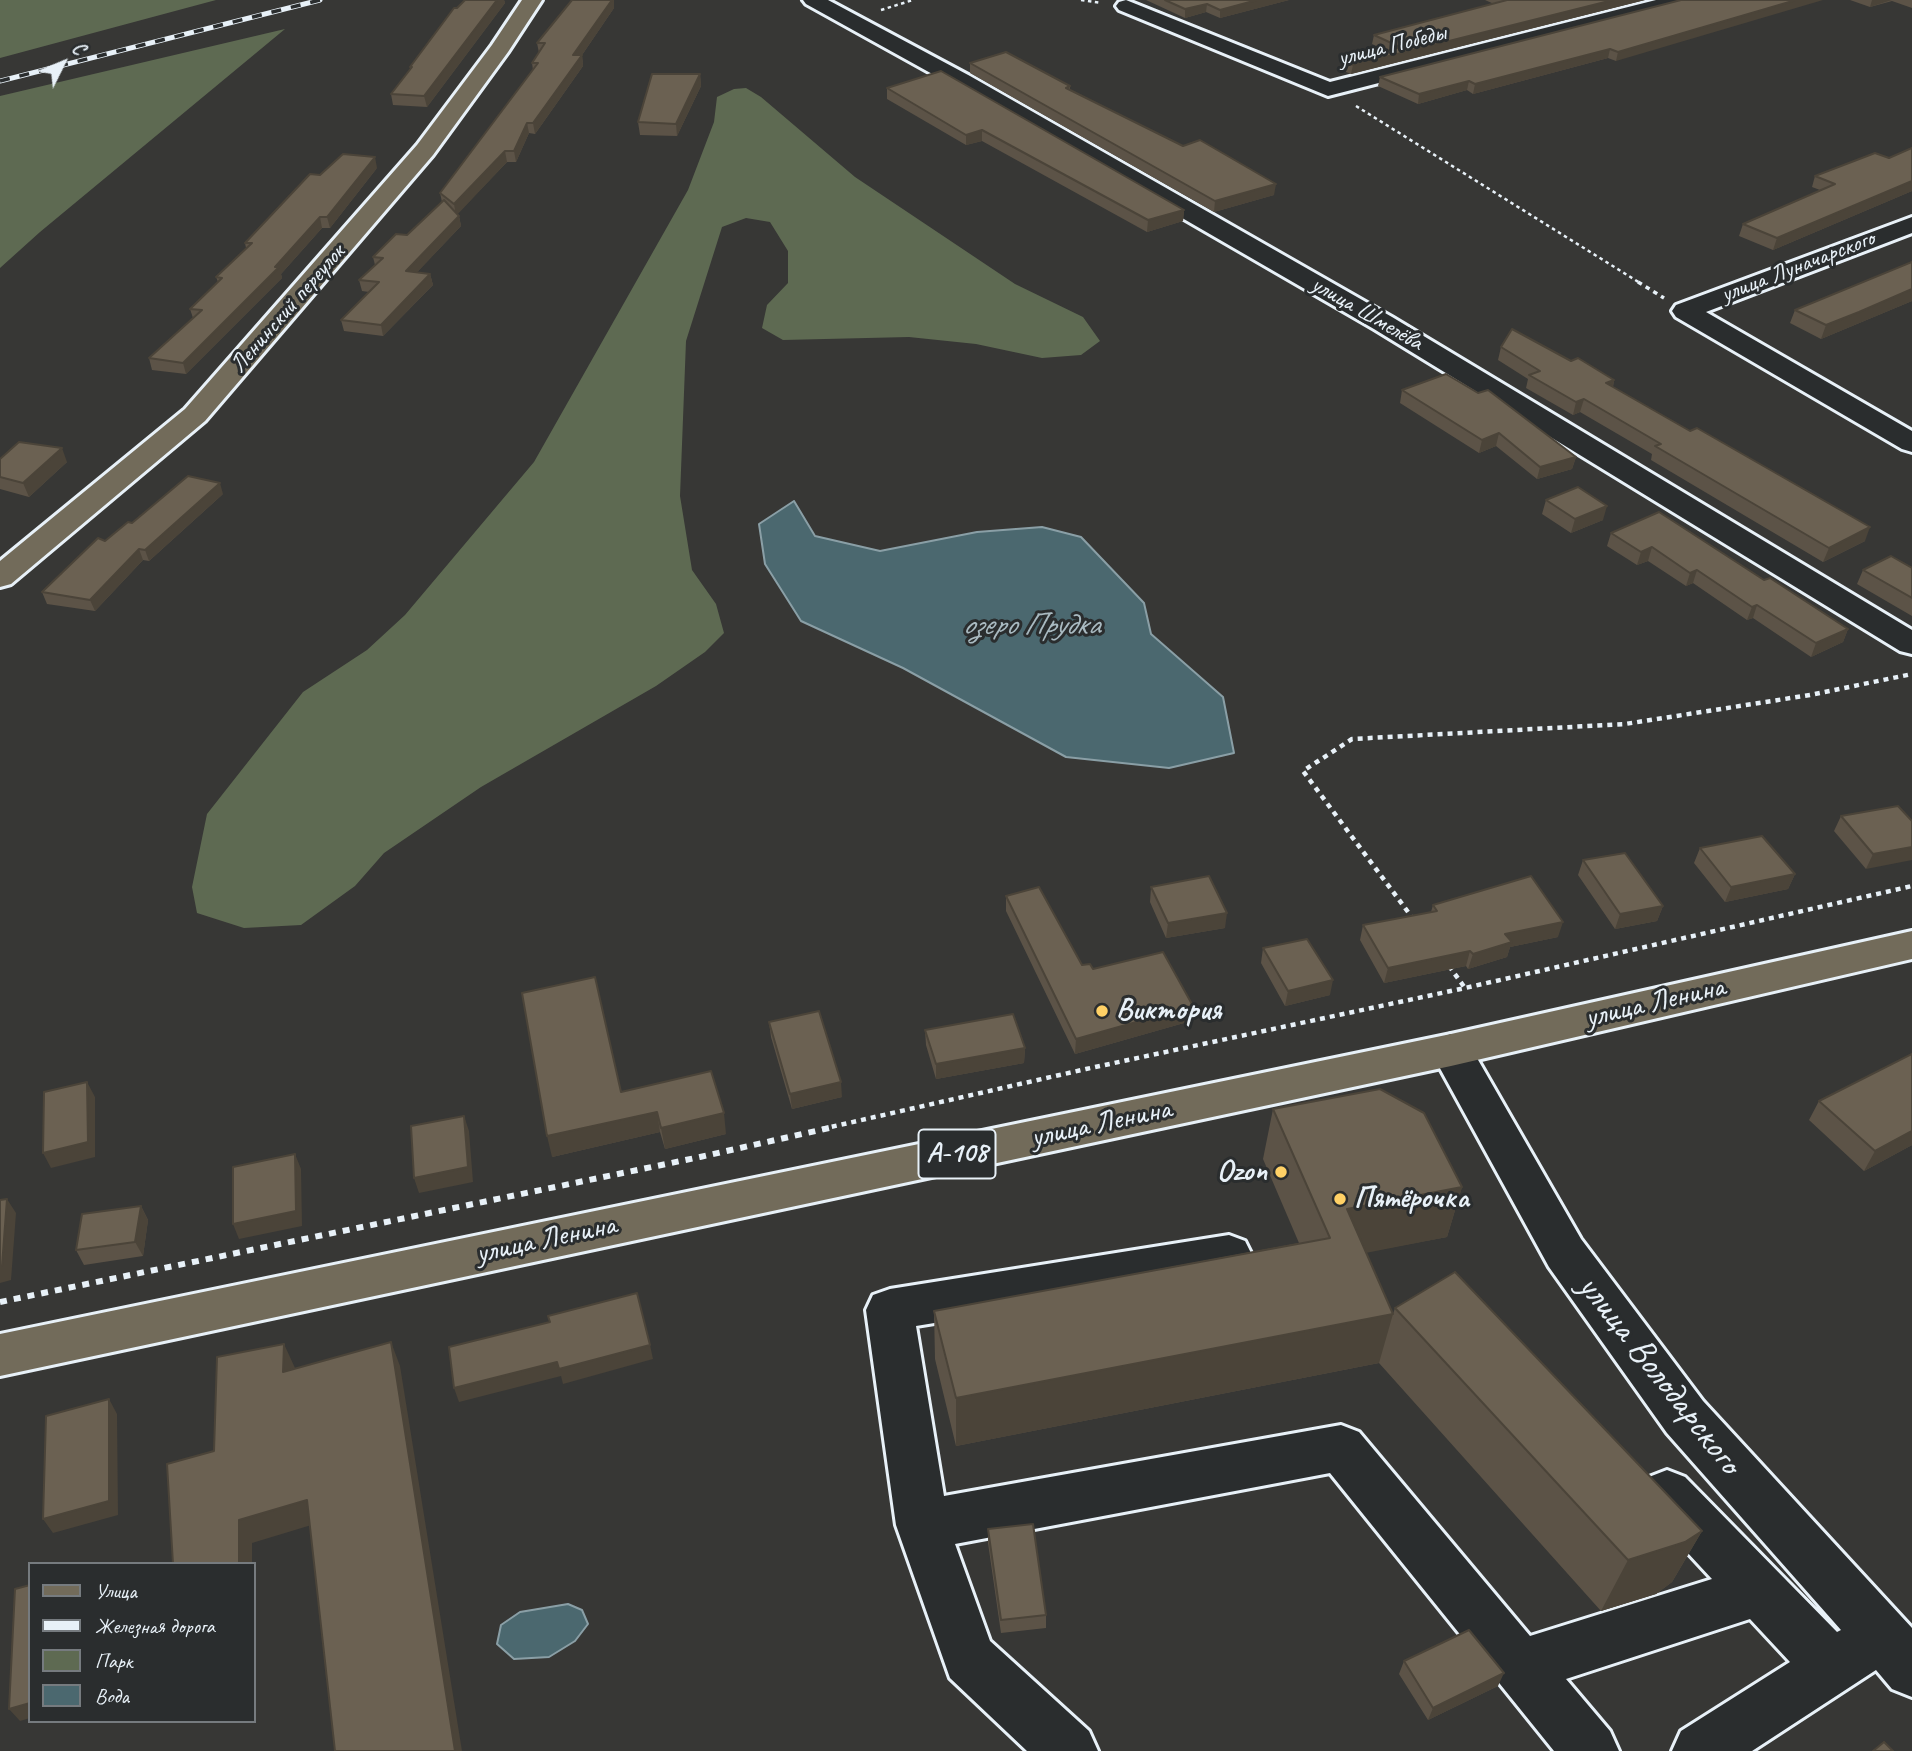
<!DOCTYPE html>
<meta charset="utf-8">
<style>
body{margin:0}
#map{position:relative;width:1912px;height:1751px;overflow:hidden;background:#373735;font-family:Caveat,sans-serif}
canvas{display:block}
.legend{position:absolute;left:28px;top:1562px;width:228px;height:161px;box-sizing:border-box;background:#2a2d2e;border:2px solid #767b7f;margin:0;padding:9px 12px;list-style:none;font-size:21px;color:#e8f1f8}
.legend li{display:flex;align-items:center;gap:14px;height:35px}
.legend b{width:35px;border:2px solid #767b7f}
.north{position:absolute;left:28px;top:28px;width:70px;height:70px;-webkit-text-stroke:5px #2a2d2e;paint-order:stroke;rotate:47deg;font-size:19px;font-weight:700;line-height:28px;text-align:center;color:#e8f1f8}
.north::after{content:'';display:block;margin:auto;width:24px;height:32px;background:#e8f1f8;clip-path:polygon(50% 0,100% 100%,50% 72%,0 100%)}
</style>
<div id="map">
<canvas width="1912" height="1751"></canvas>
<ul class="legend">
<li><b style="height:9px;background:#726b5a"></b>Улица</li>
<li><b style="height:9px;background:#e8f1f8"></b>Железная дорога</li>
<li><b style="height:19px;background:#5e6a52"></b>Парк</li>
<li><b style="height:19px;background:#4b686f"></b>Вода</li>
</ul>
<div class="north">С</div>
</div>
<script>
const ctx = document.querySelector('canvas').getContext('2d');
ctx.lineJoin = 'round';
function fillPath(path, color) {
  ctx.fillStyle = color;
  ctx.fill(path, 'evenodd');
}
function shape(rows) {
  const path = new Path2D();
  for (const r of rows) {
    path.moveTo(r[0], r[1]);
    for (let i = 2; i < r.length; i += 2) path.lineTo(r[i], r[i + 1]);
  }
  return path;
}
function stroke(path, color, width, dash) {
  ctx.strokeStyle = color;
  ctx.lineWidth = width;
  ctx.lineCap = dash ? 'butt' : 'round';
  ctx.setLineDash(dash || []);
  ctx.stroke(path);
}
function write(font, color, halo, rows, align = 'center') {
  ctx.font = font + ' Caveat,sans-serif';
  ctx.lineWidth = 6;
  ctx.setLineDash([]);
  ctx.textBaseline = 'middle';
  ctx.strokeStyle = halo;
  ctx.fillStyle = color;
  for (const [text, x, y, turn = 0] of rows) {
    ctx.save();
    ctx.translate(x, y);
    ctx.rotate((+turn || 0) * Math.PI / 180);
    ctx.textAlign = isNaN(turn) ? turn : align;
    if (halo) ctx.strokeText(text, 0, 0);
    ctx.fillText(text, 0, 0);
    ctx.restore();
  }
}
fillPath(shape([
 [0,0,216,0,0,58],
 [285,29,40,232,0,268,0,96],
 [746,88,761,97,855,177,1015,284,1083,317,1100,341,1081,355,1042,358,976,344,909,337,783,340,762,328,767,305,788,283,788,251,770,222,746,218,722,227,686,341,680,496,692,570,716,604,724,633,705,652,656,686,481,787,384,853,355,886,301,925,244,928,197,913,192,887,207,814,303,692,367,650,405,615,534,462,688,190,714,122,717,97,734,89]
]), '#5e6a52');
const water = shape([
 [794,501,815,536,880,551,977,532,1042,527,1081,537,1144,603,1151,634,1223,697,1234,753,1169,768,1066,757,903,668,801,621,765,564,759,524,794,501],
 [568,1604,582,1610,588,1624,575,1641,549,1657,514,1659,497,1644,501,1625,520,1612,568,1604]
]);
fillPath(water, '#4b686f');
stroke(water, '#8a9fa6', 2);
const minor = shape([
 [803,0,828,0,970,76,1392,317,1912,630,1912,654,1900,651,1374,329,954,86,806,4,803,0],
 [1126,0,1330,82,1656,0,1690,0,1687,4,1328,96,1119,10,1116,6,1119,2,1126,0],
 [1912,217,1912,233,1706,312,1912,431,1912,452,1902,449,1676,317,1672,311,1676,305,1912,217],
 [1451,1034,1466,1039,1581,1239,1703,1401,1912,1628,1912,1697,1892,1689,1876,1670,1752,1751,1672,1751,1681,1731,1790,1662,1750,1619,1566,1679,1610,1731,1619,1751,1554,1751,1330,1473,955,1544,990,1641,1089,1731,1098,1751,1027,1751,950,1678,896,1525,866,1310,873,1295,890,1289,1229,1235,1245,1241,1252,1255,1245,1269,1229,1275,916,1326,944,1496,1341,1425,1359,1432,1530,1636,1712,1579,1649,1511,1641,1494,1649,1477,1667,1470,1685,1477,1837,1632,1841,1630,1667,1433,1549,1267,1430,1050,1436,1039,1451,1034]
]);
const major = shape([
 [522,0,542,0,508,52,433,155,205,421,11,584,0,587,0,561,185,409,417,145,492,45,522,0]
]);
const highway = shape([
 [1912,931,1912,959,1451,1066,0,1376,0,1334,1451,1034,1912,931]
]);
stroke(minor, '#e8f1f8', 6);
stroke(major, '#e8f1f8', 6);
stroke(highway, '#e8f1f8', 6);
stroke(shape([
 [1081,0,1101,3],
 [881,10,913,0],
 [1356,106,1640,283]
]), '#e8f1f8', 2.5, [3.5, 3.5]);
stroke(shape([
 [1638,282,1664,298]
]), '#e8f1f8', 3.5, [4.5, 4.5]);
stroke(shape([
 [1414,920,1303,771,1352,739,1625,724,1810,695,1912,674],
 [1449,966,1465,988],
 [822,1129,1086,1069,1465,988,1912,886]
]), '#e8f1f8', 4.5, [5, 5]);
stroke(shape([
 [0,1302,700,1157,829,1128]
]), '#e8f1f8', 6, [7, 7]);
fillPath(minor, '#2a2d2e');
fillPath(major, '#726b5a');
fillPath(highway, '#726b5a');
const rail = shape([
 [0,81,320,0]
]);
stroke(rail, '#e8f1f8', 5);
stroke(rail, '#2a2d2e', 3.5, [10]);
fillPath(shape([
 [465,0,504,0,505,3,427,107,393,105,391,94,410,70,410,67],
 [1146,0,1289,0,1220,18,1206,12,1185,18],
 [1485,0,1645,0,1351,74,1346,72,1348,62,1387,51,1372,44,1374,35,1494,4],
 [1681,0,1616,61,1608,58,1473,94,1467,90,1418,104,1378,86,1380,77],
 [1850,0,1912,0,1912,8,1892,1,1870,7],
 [614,3,614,8,582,55,583,66,535,134,529,133,516,162,507,162,457,214,459,216,461,226,417,272,430,274,433,285,383,336,344,331,341,320,369,292,362,291,359,280,375,265,373,257,407,235,442,202,440,193,533,70,532,63,539,53,537,43],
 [970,63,1070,86,1070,90,1274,195,1214,212,970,73],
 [700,74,701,86,677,136,640,135,638,122],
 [887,88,1184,210,1183,221,1147,232,982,141,966,145,887,99],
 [1912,148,1912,191,1773,250,1739,236,1743,224,1820,190,1812,187,1815,176,1889,158],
 [377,168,330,228,322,228,281,274,282,278,186,374,152,370,149,358,193,318,190,309,218,282,216,277,246,248,245,243],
 [1912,262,1912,301,1821,339,1790,323,1795,310],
 [1501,347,1571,361,1614,380,1613,387,1865,541,1823,562,1651,460,1652,454,1580,412,1573,415,1526,388,1528,379,1498,360],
 [1402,390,1576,457,1572,469,1537,479,1496,446,1479,453,1400,403],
 [0,459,67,462,29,497,0,489],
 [223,494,149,561,143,560,95,611,47,604,42,592,105,541,132,523],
 [1546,500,1603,520,1571,533,1542,514],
 [1611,533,1764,580,1848,629,1843,642,1811,657,1753,618,1747,620,1693,583,1686,586,1648,561,1637,565,1607,546],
 [1912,568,1912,616,1857,584,1863,570],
 [1841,816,1912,821,1866,869,1834,831],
 [1700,848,1795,874,1788,889,1725,902,1694,863],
 [1583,860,1663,906,1657,921,1615,929,1578,875],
 [1151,887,1225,928,1166,938,1150,902],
 [1006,896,1082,965,1093,969,1191,1021,1075,1054,1006,911],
 [1433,905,1558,937,1510,947,1507,957,1468,969,1466,966,1384,983,1360,940,1363,925,1431,912],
 [1263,948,1330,995,1285,1006,1261,963],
 [769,1022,842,1097,792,1109,771,1037],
 [925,1030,1025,1048,1024,1063,936,1079,926,1045],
 [621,1092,726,1134,665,1149,660,1132,552,1157],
 [1819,1101,1912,1145,1864,1171,1809,1120],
 [1273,1109,1462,1187,1447,1237,1366,1252,1393,1314,1395,1308,1702,1531,1672,1582,1656,1594,1601,1611,1379,1363,956,1446,935,1359,934,1311,1299,1243,1263,1159],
 [141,1206,148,1220,143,1256,84,1265,76,1250],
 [988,1529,1046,1615,1046,1628,1001,1633,988,1543],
 [1404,1661,1498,1686,1428,1720,1399,1674]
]), '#5c5347');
fillPath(shape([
 [497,0,504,0,505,3,427,107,424,96],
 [609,0,614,0,614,8,582,55,583,66,535,134,533,123,573,55],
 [1257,0,1289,0,1220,18,1220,10],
 [1613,0,1645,0,1351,74,1353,65],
 [1796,0,1823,0,1616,61,1618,52],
 [1872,0,1892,0,1870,7],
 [1207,4,1206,12,1185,18,1185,9],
 [1610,49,1608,58,1473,94,1475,84],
 [700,74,701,86,677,136,676,124],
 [1469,81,1467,90,1418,104,1419,94],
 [527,123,529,133,516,162,514,151],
 [982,130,982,141,966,145,966,135],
 [505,151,507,162,456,216,454,204],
 [375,157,377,168,330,228,327,217],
 [1912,181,1912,191,1773,250,1777,238],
 [1276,184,1274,195,1214,212,1215,201],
 [1184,210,1183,221,1147,232,1148,220],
 [459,216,461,226,408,282,406,271],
 [320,217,322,228,281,274,282,278,186,374,183,363,275,267],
 [430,274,433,285,383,336,381,325],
 [1912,289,1912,301,1821,339,1826,325],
 [1614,380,1611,394,1606,383],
 [1584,399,1580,412,1573,415,1576,402],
 [1499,433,1496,446,1479,453,1482,440],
 [62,448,67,462,29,497,23,483],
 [1576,457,1572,469,1537,479,1540,467],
 [220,483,223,494,149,561,145,550],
 [1607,506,1603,520,1571,533,1575,519],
 [1870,527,1865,541,1823,562,1829,548],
 [1652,547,1648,561,1637,565,1641,552],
 [139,549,143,560,95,611,90,600],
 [1697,570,1693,583,1686,586,1690,573],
 [1757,605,1753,618,1747,620,1752,607],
 [1848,629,1843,642,1811,657,1816,643],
 [1912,847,1912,860,1866,869,1873,854],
 [1795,874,1788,889,1725,902,1731,887],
 [1663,906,1657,921,1615,929,1620,914],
 [1227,913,1225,928,1166,938,1168,923],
 [1563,922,1558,937,1510,947,1507,957,1468,969,1473,954,1505,934],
 [1470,951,1466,966,1384,983,1388,968],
 [1333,980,1330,995,1285,1006,1288,991],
 [1193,1006,1191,1021,1075,1054,1076,1039],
 [1025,1048,1024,1063,936,1079,936,1064],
 [87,1082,95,1097,95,1157,51,1168,43,1153],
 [841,1082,842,1097,792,1109,790,1094],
 [657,1112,660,1132,552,1157,547,1136],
 [724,1113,726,1134,665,1149,661,1128],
 [464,1116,469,1131,473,1182,419,1193,414,1178],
 [1912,1131,1912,1145,1864,1171,1875,1151],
 [295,1154,301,1169,302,1226,239,1239,233,1224],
 [1462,1187,1447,1237,1335,1259,1347,1209],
 [7,1199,16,1213,11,1280,0,1283,0,1266],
 [141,1206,148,1220,143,1256,135,1242],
 [1393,1314,1379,1363,956,1446,956,1398],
 [391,1342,400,1366,462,1751,455,1751],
 [284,1344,295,1368,294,1396,283,1372],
 [650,1345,653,1359,563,1384,561,1376,459,1402,454,1388,557,1362],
 [109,1399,117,1414,118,1515,53,1533,43,1519],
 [307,1500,318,1523,252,1543,252,1564,239,1564,239,1520],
 [1702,1531,1672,1582,1656,1594,1601,1611,1628,1560],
 [1504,1673,1498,1686,1428,1720,1433,1708],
 [30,1703,30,1718,20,1721,9,1709]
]), '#4b4439');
const building = shape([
 [465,0,497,0,424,96,391,94,412,67,410,67,454,8,457,8,465,0],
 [572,0,612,0,573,55,582,55,533,123,527,123,514,151,505,151,454,204,440,193,538,63,532,63,545,43,537,43,572,0],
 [1165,0,1257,0,1220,10,1207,4,1185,9,1165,0],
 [1507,0,1613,0,1353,65,1348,62,1400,47,1374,35,1507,0],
 [1681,0,1796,0,1618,52,1610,49,1475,84,1469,81,1419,94,1380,77,1681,0],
 [1006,52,1070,86,1066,88,1183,146,1200,140,1276,184,1215,201,970,63,1006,52],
 [941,71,1184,210,1148,220,982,130,966,135,887,88,941,71],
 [652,74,700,74,676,124,638,122,652,74],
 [1912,148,1912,181,1777,238,1743,224,1835,184,1815,176,1875,153,1889,158,1912,148],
 [343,154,375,157,327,217,320,217,275,267,279,267,183,363,149,358,202,310,190,309,222,278,216,277,252,243,245,243,310,174,320,175,343,154],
 [444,200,459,216,406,271,430,274,381,325,341,320,379,282,359,280,383,258,373,257,396,234,407,235,444,200],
 [1912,262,1912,289,1859,312,1826,325,1795,310,1912,262],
 [1512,329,1571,361,1578,358,1614,380,1606,383,1690,431,1697,428,1870,527,1829,548,1655,446,1661,444,1584,399,1576,402,1529,375,1540,371,1501,347,1512,329],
 [1446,374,1478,393,1488,390,1576,457,1540,467,1499,433,1482,440,1402,390,1446,374],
 [19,442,62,448,23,483,0,477,0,459,19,442],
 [188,476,220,483,145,550,139,549,90,600,42,592,98,538,105,541,128,522,132,523,188,476],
 [1578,487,1607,506,1575,519,1546,500,1578,487],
 [1659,512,1764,580,1770,578,1848,629,1816,643,1757,605,1752,607,1697,570,1690,573,1652,547,1641,552,1611,533,1659,512],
 [1891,556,1912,568,1912,598,1863,570,1891,556],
 [1898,806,1912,821,1912,847,1873,854,1841,816,1898,806],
 [1762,836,1795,874,1731,887,1700,848,1762,836],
 [1625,853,1663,906,1620,914,1583,860,1625,853],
 [1209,876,1227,913,1168,923,1151,887,1209,876],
 [1531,876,1563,922,1505,934,1512,942,1473,954,1470,951,1388,968,1363,925,1437,911,1433,905,1531,876],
 [1039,887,1082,965,1090,964,1093,969,1163,952,1193,1006,1076,1039,1006,896,1039,887],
 [1307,939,1333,980,1288,991,1263,948,1307,939],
 [595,977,621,1092,711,1071,724,1113,661,1128,657,1112,547,1136,522,993,595,977],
 [819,1011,841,1082,790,1094,769,1022,819,1011],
 [1013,1014,1025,1048,936,1064,925,1030,1013,1014],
 [1912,1054,1912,1131,1875,1151,1819,1101,1912,1054],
 [87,1082,88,1142,43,1153,44,1092,87,1082],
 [1380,1089,1424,1113,1462,1187,1347,1209,1393,1314,956,1398,934,1311,1330,1238,1273,1109,1380,1089],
 [464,1116,468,1167,414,1178,411,1126,464,1116],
 [295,1154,296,1211,233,1224,233,1167,295,1154],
 [7,1199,2,1266,0,1266,0,1200,7,1199],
 [141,1206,135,1242,76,1250,82,1214,141,1206],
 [1455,1272,1702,1531,1685,1542,1628,1560,1395,1308,1455,1272],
 [637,1293,650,1345,559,1369,557,1362,454,1388,449,1347,550,1322,548,1316,637,1293],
 [391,1342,455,1751,335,1751,307,1500,239,1520,239,1564,173,1564,167,1464,214,1451,217,1357,284,1344,283,1372,391,1342],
 [109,1399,109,1501,43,1519,46,1416,109,1399],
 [1033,1524,1046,1615,1001,1620,988,1529,1033,1524],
 [30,1585,30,1703,9,1709,15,1589,30,1585],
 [1469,1630,1504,1673,1433,1708,1404,1661,1469,1630],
 [1884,1742,1893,1751,1873,1751,1884,1742]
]);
fillPath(building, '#6b6152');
stroke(building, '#4b4439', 2);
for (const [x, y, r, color] of [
 [1102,1011,7,"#ffd166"],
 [1281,1172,7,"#ffd166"],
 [1340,1199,7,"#ffd166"]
]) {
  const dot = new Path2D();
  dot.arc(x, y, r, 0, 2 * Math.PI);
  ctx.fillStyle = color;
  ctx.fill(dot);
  stroke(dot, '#2a2d2e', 2.5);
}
write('24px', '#e8f1f8', '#2a2d2e', [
 ["улица Победы",1392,46,-14],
 ["улица Луначарского",1798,267,-21],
 ["Ленинский переулок",288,309,-49],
 ["улица Шмелёва",1367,314,30]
]);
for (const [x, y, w] of [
 [957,1154,77]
]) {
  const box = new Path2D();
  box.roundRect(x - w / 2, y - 24.5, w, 49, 5);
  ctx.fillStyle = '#2a2d2e';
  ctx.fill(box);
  stroke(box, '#e8f1f8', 2);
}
write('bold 28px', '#e8f1f8', null, [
 ["А-108",957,1154]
]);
write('30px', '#e8f1f8', '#2a2d2e', [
 ["улица Ленина",1655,1003,-13],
 ["улица Ленина",1101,1124,-12],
 ["улица Ленина",546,1240,-12]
]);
write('bold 30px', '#e8f1f8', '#2a2d2e', [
 ["Виктория",1116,1011],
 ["Ozon",1267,1172,"right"],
 ["Пятёрочка",1354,1199]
], 'left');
write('italic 32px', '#a9bac1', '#2a2d2e', [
 ["озеро Прудка",1031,626]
]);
write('37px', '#e8f1f8', '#2a2d2e', [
 ["улица Володарского",1659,1375,52]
]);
</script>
